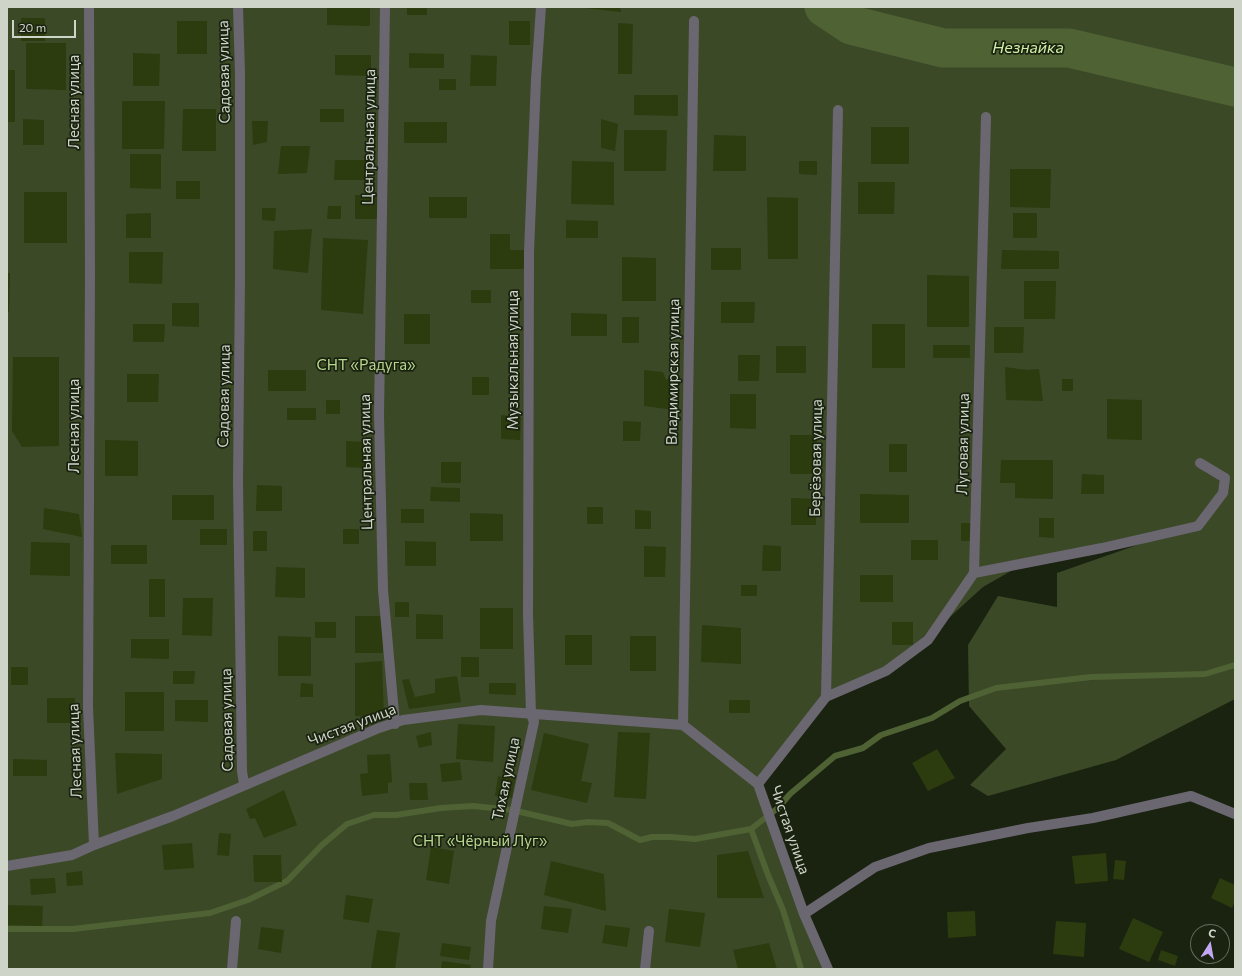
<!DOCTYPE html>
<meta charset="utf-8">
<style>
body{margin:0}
#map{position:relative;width:1242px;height:976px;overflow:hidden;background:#1a2210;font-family:Commissioner,sans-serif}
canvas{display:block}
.frame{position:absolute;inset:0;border:8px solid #ced4c8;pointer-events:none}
.north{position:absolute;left:1190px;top:924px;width:40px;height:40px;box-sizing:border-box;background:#1a2210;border:1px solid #62695a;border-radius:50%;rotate:11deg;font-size:11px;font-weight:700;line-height:16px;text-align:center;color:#ced4c8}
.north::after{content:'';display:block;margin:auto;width:14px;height:18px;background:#c3a7f2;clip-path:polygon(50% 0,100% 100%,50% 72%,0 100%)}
.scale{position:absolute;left:12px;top:20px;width:64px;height:18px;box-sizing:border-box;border:2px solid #ced4c8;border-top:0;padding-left:5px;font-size:12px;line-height:14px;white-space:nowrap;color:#ced4c8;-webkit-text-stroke:3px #1a2210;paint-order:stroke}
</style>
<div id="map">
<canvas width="1242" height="976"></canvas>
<div class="frame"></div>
<div class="north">С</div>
<div class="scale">20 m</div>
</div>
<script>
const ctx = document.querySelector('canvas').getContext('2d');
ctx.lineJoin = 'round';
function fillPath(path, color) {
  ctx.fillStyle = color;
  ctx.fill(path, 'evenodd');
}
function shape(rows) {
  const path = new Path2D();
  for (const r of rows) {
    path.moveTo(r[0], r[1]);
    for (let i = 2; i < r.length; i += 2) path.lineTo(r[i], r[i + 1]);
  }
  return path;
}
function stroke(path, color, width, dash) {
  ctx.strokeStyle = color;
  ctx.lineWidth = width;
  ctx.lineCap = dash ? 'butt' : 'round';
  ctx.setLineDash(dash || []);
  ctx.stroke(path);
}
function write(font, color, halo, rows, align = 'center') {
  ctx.font = font + ' Commissioner,sans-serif';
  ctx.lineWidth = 3.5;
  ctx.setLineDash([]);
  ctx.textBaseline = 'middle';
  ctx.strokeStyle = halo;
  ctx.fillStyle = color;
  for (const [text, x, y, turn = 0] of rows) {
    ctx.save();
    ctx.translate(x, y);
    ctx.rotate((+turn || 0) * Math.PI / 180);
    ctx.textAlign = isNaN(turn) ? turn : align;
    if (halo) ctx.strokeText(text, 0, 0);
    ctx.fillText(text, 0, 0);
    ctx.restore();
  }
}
fillPath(shape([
 [7,7,1235,7,1235,699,1116,760,988,796,970,785,1006,749,969,706,968,645,998,596,1057,607,1057,573,1180,530,1025,563,983,587,907,656,826,697,758,784,764,804,829,969,7,969]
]), '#3b4927');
stroke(shape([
 [751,829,768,875,783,910,801,969],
 [7,929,73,929,210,913,248,900,287,881,322,845,347,824,374,815,396,815,441,808,473,806,512,810,572,824,588,822,608,823,640,840,652,837,671,837,695,839,751,829,778,808,790,794,835,756,863,748,881,735,932,718,960,701,996,688,1091,677,1205,674,1235,665]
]), '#4f6234', 6);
stroke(shape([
 [824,7,851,25,943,48,1069,48,1235,87]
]), '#4f6234', 39);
fillPath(shape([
 [407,7,427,7,427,15,407,15],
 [586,7,620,7,621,12,585,8],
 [327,8,370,8,370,26,327,25],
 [21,18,45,18,45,41,21,41],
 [177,21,207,21,207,54,177,54],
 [509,21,530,21,530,45,509,45],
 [618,23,633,24,632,74,618,74],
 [26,43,66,43,66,90,26,89],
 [133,53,160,54,159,86,133,86],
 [409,53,444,54,444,68,409,68],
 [335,55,371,55,371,76,335,75],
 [471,55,497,56,496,86,470,86],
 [7,70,15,70,15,122,7,122],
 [439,79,456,79,456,90,439,90],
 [634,95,678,95,678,116,634,115],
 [122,101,165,101,164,149,122,149],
 [183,109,216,109,216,151,182,151],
 [320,109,344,109,344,122,320,122],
 [23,119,44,120,44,145,23,145],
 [601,119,618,124,615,151,601,148],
 [252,121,268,121,267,142,253,145],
 [404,122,447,122,447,143,404,143],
 [871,127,909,127,909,164,871,164],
 [624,130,667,130,666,171,624,171],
 [714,135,746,136,746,171,713,171],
 [281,146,310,146,307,173,278,174],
 [130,154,161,154,161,189,130,188],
 [335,160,367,160,367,180,334,180],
 [572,161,614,162,614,205,571,204],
 [799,161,817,161,817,175,799,174],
 [1010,169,1051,169,1050,208,1010,207],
 [176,181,200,181,200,199,176,199],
 [858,182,895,182,894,214,858,214],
 [24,192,67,192,67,243,24,243],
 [355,195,378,195,378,219,355,219],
 [429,197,467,197,467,218,429,218],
 [767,197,798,198,798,259,768,259],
 [328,206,341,206,341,219,327,219],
 [262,208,276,208,275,221,262,220],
 [151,213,151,238,126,238,126,214],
 [1013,213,1037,213,1037,238,1013,238],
 [566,220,598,221,598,238,566,238],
 [312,229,308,273,273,269,274,231],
 [490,234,510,234,510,250,525,250,525,269,490,269],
 [323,238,368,240,363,314,321,310],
 [711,248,741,248,741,270,711,270],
 [1002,250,1059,251,1059,269,1001,269],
 [129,252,163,252,162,284,129,283],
 [622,257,656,258,656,301,622,301],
 [7,273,10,273,9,312,7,312],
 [927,275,969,276,969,327,927,327],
 [1024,281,1056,281,1055,319,1024,319],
 [471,290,491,290,491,303,471,303],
 [721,302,755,302,754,323,721,323],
 [172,303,199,303,199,327,172,326],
 [571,313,607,314,607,336,571,336],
 [404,314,430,314,430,344,404,344],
 [622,317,639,317,639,343,622,343],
 [133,324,165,324,164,342,133,342],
 [872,324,905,324,905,368,872,368],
 [994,327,1024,327,1023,353,994,353],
 [933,345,970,345,970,358,933,358],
 [776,346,806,346,806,373,776,373],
 [738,355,760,355,759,381,738,381],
 [13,357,59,357,59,446,22,447,12,431],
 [1005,367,1027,370,1039,369,1043,401,1006,400],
 [268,370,306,370,306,391,268,391],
 [644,370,663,372,666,380,674,374,674,410,644,406],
 [127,374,159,374,158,402,127,402],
 [472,377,489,377,489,395,472,395],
 [1062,379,1073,379,1073,391,1062,391],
 [730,394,756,394,756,429,730,428],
 [1107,399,1142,400,1142,440,1107,439],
 [326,400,340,400,340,414,326,414],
 [287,408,316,408,316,420,287,420],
 [501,415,521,417,520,440,501,439],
 [623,421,641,422,640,441,623,441],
 [790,435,817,435,817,474,790,474],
 [105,440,138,441,138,476,105,476],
 [346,441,366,442,366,468,346,467],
 [889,444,907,444,907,472,889,472],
 [1001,460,1053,460,1053,499,1015,498,1015,483,1000,483],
 [441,462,461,462,461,483,441,483],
 [1082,474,1104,475,1104,494,1081,494],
 [257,485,282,486,282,511,256,511],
 [431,487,460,488,460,502,430,501],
 [860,494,909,495,909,523,860,523],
 [172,495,214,495,214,520,172,520],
 [791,498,816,499,816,525,791,525],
 [587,507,603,507,603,524,587,524],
 [44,508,79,514,82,537,43,529],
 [401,509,424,509,424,523,401,523],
 [635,510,651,511,651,529,635,529],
 [470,513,503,514,503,541,470,541],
 [1039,518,1054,518,1054,538,1039,537],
 [961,523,971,523,971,541,961,541],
 [200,529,227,529,227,545,200,545],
 [343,529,359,529,359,544,343,544],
 [253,531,267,531,267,551,253,551],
 [911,540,938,540,938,560,911,560],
 [405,541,436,542,436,566,405,566],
 [31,542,70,543,70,576,30,575],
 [111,545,147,545,147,564,111,564],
 [763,545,781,546,781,571,762,571],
 [644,546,666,547,665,577,644,577],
 [276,567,305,568,305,598,275,597],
 [860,575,893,575,893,602,860,602],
 [149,579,165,579,165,617,149,617],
 [741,585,757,585,757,596,741,596],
 [183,598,213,598,212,636,182,635],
 [395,602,409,602,409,617,395,617],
 [480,608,513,608,513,649,480,649],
 [416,614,443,615,443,639,416,639],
 [355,616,383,616,383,653,355,653],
 [315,622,336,622,336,638,315,638],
 [892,622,913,622,913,645,892,645],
 [702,625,741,628,741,664,701,662],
 [565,635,592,635,592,665,565,665],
 [278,636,311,637,311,676,278,676],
 [630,636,656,636,656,671,630,671],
 [131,639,169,639,169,659,131,658],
 [461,657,479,657,479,677,461,677],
 [382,661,384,717,355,716,355,663],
 [11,667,28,667,28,685,11,685],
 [173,671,195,671,194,684,173,684],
 [457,676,461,702,409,709,402,680,409,679,415,697,435,693,435,679],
 [301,683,313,684,313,697,300,697],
 [489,683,516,683,516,695,489,694],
 [125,692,164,692,164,731,125,731],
 [47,698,75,698,75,723,47,723],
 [175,700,208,700,208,722,175,721],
 [729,700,750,700,750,713,729,713],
 [458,724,495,726,493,762,456,759],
 [431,732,432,745,419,748,416,736],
 [618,732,650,733,646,799,614,797],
 [544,733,589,744,581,781,592,783,587,803,531,790],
 [937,749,955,778,928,791,912,763],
 [115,753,162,754,162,779,117,794],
 [390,754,392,782,388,783,388,793,362,796,360,774,368,773,367,755],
 [13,759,47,760,47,776,13,776],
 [460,762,462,780,442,782,440,764],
 [503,769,511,770,510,778,515,779,512,798,495,796,498,776,502,777],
 [409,783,427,783,428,800,410,800],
 [284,790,297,825,264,838,255,818,250,819,246,809],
 [219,833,231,834,229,856,217,855],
 [192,843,194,868,164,870,162,845],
 [431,847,454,851,449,884,426,880],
 [748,851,764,898,717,898,717,855],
 [1106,853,1108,881,1075,884,1072,856],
 [253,855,281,855,282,882,254,882],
 [1115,860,1126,861,1124,880,1113,879],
 [551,861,604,874,606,911,544,895],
 [82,871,83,885,67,886,66,873],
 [55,878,56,893,31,895,30,879],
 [1220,878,1235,885,1235,901,1232,908,1211,898],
 [346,895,373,899,369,923,343,919],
 [7,905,43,906,42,926,7,925],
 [544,906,572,909,568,933,541,929],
 [669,909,705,913,700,947,665,942],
 [975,911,976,936,948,938,947,912],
 [1133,918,1163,932,1149,962,1119,949],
 [1056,921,1086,923,1084,957,1053,954],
 [605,925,630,928,627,947,602,943],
 [261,927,284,930,281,953,258,949],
 [377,930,400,933,395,969,371,969],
 [442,943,471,947,469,960,440,956],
 [769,943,777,969,738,969,733,950],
 [1161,950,1178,956,1175,966,1158,960],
 [442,961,471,965,470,969,441,969]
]), '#2c3c0e');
stroke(shape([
 [89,7,90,273,88,707,94,845],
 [238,7,240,73,240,276,238,482,242,771,244,784],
 [385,7,379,415,383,590,395,724],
 [974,573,1102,548,1198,526,1223,493,1225,478,1200,463],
 [826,697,886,671,928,640,974,573,986,117],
 [683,725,694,21],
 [758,784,826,697,838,110],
 [7,866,72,855,94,845,173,816,379,728,403,720,481,710,683,725,758,784,804,914,828,969],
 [804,914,875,867,929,848,1028,828,1093,818,1191,796,1235,814],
 [232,969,236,921],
 [488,969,491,921,534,722,531,714,528,615,529,252,536,79,541,7],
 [645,969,649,931]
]), '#6b6771', 10);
write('15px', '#ced4c8', '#1a2210', [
 ["Садовая улица",224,72,-91],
 ["Лесная улица",74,102,-90],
 ["Центральная улица",369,137,-89],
 ["Музыкальная улица",513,360,-90],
 ["Владимирская улица",673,372,-89],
 ["Садовая улица",224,396,-89],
 ["Лесная улица",74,426,-90],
 ["Луговая улица",963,444,-89],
 ["Берёзовая улица",816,458,-89],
 ["Центральная улица",366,462,-91],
 ["Садовая улица",227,720,-91],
 ["Чистая улица",352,725,-21],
 ["Лесная улица",75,751,-92],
 ["Тихая улица",506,779,-78],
 ["Чистая улица",790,830,71]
]);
write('15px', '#b9d88f', '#1a2210', [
 ["СНТ «Радуга»",366,365],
 ["СНТ «Чёрный Луг»",480,841]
]);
write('italic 16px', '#d0efa5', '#1a2210', [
 ["Незнайка",1028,48]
]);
</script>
